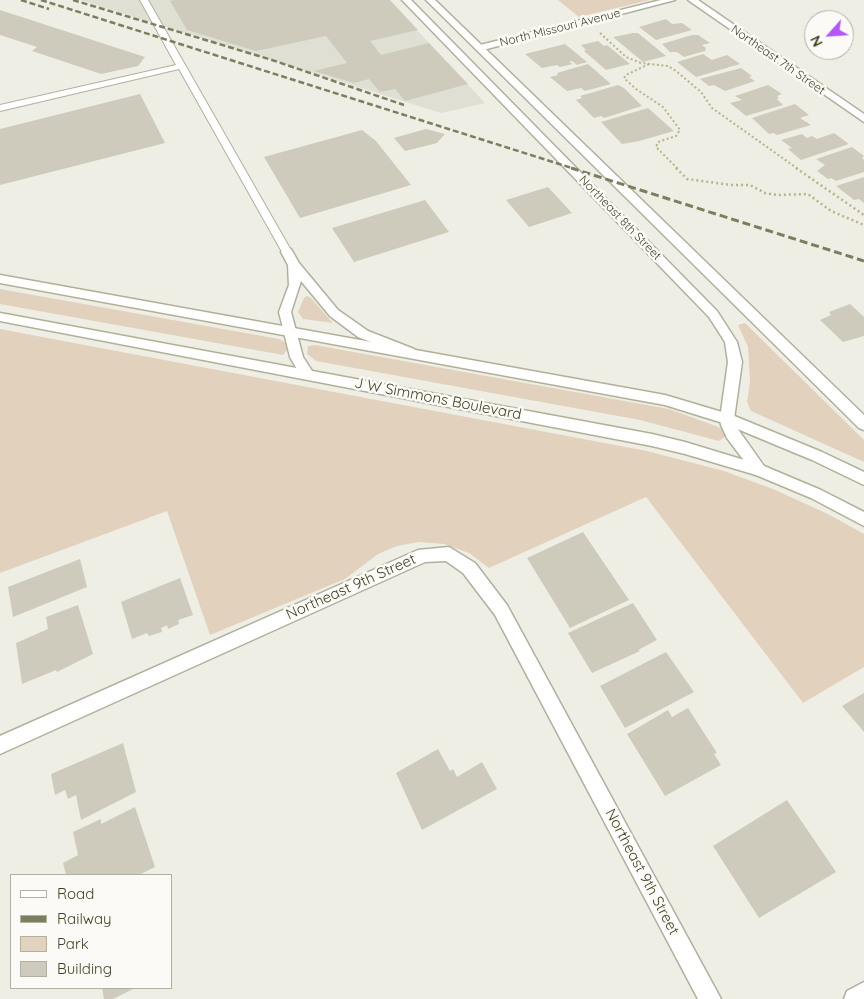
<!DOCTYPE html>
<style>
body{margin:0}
#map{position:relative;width:864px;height:999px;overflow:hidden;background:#efeee5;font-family:Quicksand,sans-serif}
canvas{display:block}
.legend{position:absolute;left:10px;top:874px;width:162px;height:115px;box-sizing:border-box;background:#fbfaf7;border:1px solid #b1b1a2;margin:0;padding:6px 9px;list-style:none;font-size:15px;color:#424322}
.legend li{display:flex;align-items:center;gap:10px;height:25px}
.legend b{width:25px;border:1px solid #b1b1a2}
.north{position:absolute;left:804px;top:10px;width:50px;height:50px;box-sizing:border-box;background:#fbfaf7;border:1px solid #b1b1a2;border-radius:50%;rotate:244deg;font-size:14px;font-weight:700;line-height:20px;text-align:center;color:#424322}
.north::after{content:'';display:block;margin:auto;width:18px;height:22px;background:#b257fb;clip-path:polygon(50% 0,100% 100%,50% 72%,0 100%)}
</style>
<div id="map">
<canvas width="864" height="999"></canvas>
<ul class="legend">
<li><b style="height:6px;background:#fff"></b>Road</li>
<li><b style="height:6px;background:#7d7e5d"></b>Railway</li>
<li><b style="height:14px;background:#e2d2bd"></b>Park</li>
<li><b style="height:14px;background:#cecbbd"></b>Building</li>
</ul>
<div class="north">N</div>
</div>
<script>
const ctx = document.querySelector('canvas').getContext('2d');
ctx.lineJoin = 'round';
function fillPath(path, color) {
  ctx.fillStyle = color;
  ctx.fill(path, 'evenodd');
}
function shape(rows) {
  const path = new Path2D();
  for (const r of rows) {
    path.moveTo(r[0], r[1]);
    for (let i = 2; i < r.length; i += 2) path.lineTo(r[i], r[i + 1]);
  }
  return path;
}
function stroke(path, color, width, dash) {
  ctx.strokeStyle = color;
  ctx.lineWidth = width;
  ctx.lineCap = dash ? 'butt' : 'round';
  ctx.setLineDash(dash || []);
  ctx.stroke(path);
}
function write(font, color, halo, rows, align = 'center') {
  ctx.font = font + ' Quicksand,sans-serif';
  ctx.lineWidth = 5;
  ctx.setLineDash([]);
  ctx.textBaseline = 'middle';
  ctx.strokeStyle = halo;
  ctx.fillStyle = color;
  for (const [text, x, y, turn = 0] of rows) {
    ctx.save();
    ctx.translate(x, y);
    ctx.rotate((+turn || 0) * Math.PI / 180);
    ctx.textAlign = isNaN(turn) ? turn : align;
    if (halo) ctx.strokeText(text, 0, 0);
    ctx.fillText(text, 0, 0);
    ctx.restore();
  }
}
fillPath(shape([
 [80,0,389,0,485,103,441,113]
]), '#dfdfd3');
fillPath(shape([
 [558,0,650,0,579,17],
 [0,289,279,339,285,342,288,349,283,355,0,304],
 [307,296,311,298,333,323,303,319,298,312,304,298],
 [745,323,864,440,864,462,751,411,747,402,750,382,748,347,738,325],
 [0,329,647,451,724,471,773,489,828,514,864,534,864,667,803,703,646,497,489,568,469,553,444,544,419,542,397,546,378,554,345,579,210,635,167,511,0,573],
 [315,345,669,409,721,428,726,436,719,441,640,420,316,361,307,354,308,346]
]), '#e2d2bd');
fillPath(shape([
 [174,0,390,0,418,30,370,41,381,55,429,43,468,84,405,101,395,89,380,92,369,79,354,83,314,71,347,63,326,36,256,51,187,30,170,1],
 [0,10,145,57,138,66,101,74,32,51,37,47,0,35],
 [666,19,672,24,682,23,692,30,656,40,639,27],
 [633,33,638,33,666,56,643,62,613,37],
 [692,35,698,35,710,43,702,45,706,48,705,51,684,57,677,52,670,52,662,44],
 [598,41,604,46,607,45,630,64,606,70,584,51,586,50,581,45],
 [565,44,587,62,577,65,572,61,569,62,573,64,560,67,557,65,542,68,525,54],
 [703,54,712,60,727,55,740,64,696,77,677,62],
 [588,64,611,84,585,91,581,88,567,91,550,77,558,75,557,73],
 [741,68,752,76,749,77,755,81,725,91,714,85,709,86,700,79],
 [618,85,624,88,642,106,604,118,601,116,594,118,576,100,582,98,580,96],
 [768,85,782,94,777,96,779,98,777,99,783,105,746,116,730,103,742,100,735,96],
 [140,94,165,143,0,185,0,129],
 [795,104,809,115,800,118,811,125,777,135,774,133,769,134,752,118],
 [648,108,674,131,639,141,622,144,601,122],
 [426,129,445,134,437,143,405,151,394,138],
 [362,130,376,141,411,185,300,218,264,157],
 [834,133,849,144,801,160,788,149,792,148,781,140,802,134,807,138,812,136,817,139],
 [852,147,864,156,862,158,864,160,864,172,836,181,831,178,828,179,817,171,825,165,816,159],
 [864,177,864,203,859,199,854,200,836,186],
 [548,187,572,213,529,227,506,200],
 [425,200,449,232,354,262,332,228],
 [850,304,864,317,864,336,843,342,820,320,831,315,829,312],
 [583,532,629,600,570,628,527,558],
 [80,559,87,587,13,617,8,587],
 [180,578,193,615,178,620,179,624,168,629,167,625,161,628,162,632,149,636,147,633,132,639,121,602],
 [633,603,657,640,638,650,640,651,592,673,568,633],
 [78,605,93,654,57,672,56,670,22,684,16,643,48,629,46,617],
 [666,652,694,692,625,728,600,686],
 [864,693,864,732,842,706],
 [688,708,717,753,714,754,721,765,665,796,627,734,668,710,672,717],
 [123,743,136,792,81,820,76,795,68,799,65,790,55,795,51,774],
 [438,749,450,771,453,769,457,777,482,762,497,789,422,830,396,773],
 [787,800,836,872,759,918,713,846],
 [135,807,155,867,139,875,66,875,63,863,78,855,73,832,101,819,101,824],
 [102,988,135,988,113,999,104,999]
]), '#cecbbd');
const service = shape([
 [140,0,148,0,292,252,291,255,287,256,282,252,179,69,0,111,0,105,176,65,140,0]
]);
const minor = shape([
 [661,0,675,0,479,51,475,48,476,46,661,0],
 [688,0,698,0,864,114,864,122,688,0],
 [287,248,291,249,299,263,338,310,368,331,414,349,416,352,414,355,404,355,358,337,330,316,301,281,291,312,303,357,314,374,312,378,302,378,290,357,279,312,289,285,288,265,281,252,287,248],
 [449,547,475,563,507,605,721,999,698,999,495,615,463,573,446,561,425,562,0,754,0,736,418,550,449,547],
 [864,982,864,999,844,999,847,991,864,982]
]);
const tertiary = shape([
 [402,0,411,0,717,311,737,342,742,362,734,419,735,425,764,466,766,470,764,474,759,476,754,474,727,438,721,425,720,419,728,362,725,342,709,317,402,0],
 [426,0,435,0,864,415,864,430,859,428,426,0]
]);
const secondary = shape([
 [0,275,665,395,732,415,822,452,864,472,864,485,812,460,723,423,665,405,0,283,0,275],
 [0,313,652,434,685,442,764,466,821,490,864,512,864,526,811,498,756,475,685,454,652,446,0,321,0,313]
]);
stroke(service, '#b1b09f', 2);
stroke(minor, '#b1b09f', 3);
stroke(tertiary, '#b1b09f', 3);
stroke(secondary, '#b1b097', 3);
stroke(shape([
 [600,33,626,57,641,63,668,66,676,71,701,92,712,108,798,169],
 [649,64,626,75,624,78,636,89,663,107,680,130,676,136,658,142,656,147,678,169]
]), '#b5b584', 2, [2, 2.5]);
stroke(shape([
 [676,168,687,179,731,185,750,185,765,193,777,195,808,194,831,211,864,225],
 [796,168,864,215]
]), '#b5b584', 2.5, [2, 3]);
fillPath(service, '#fff');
fillPath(minor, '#fff');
fillPath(tertiary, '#fff');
fillPath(secondary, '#fff');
stroke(shape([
 [21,0,49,9],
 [41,0,575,169],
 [73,0,272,60,404,105]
]), '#7d7e5d', 2.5, [6, 3]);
stroke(shape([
 [571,168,864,261]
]), '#7d7e5d', 3, [8, 4]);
write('12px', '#424322', '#fbfaf7', [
 ["North Missouri Avenue",560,28,-14],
 ["Northeast 7th Street",778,60,35],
 ["Northeast 8th Street",620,218,46]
]);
write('15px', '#424322', '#fbfaf7', [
 ["J W Simmons Boulevard",438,399,11],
 ["Northeast 9th Street",351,587,-24],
 ["Northeast 9th Street",642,872,62]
]);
</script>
